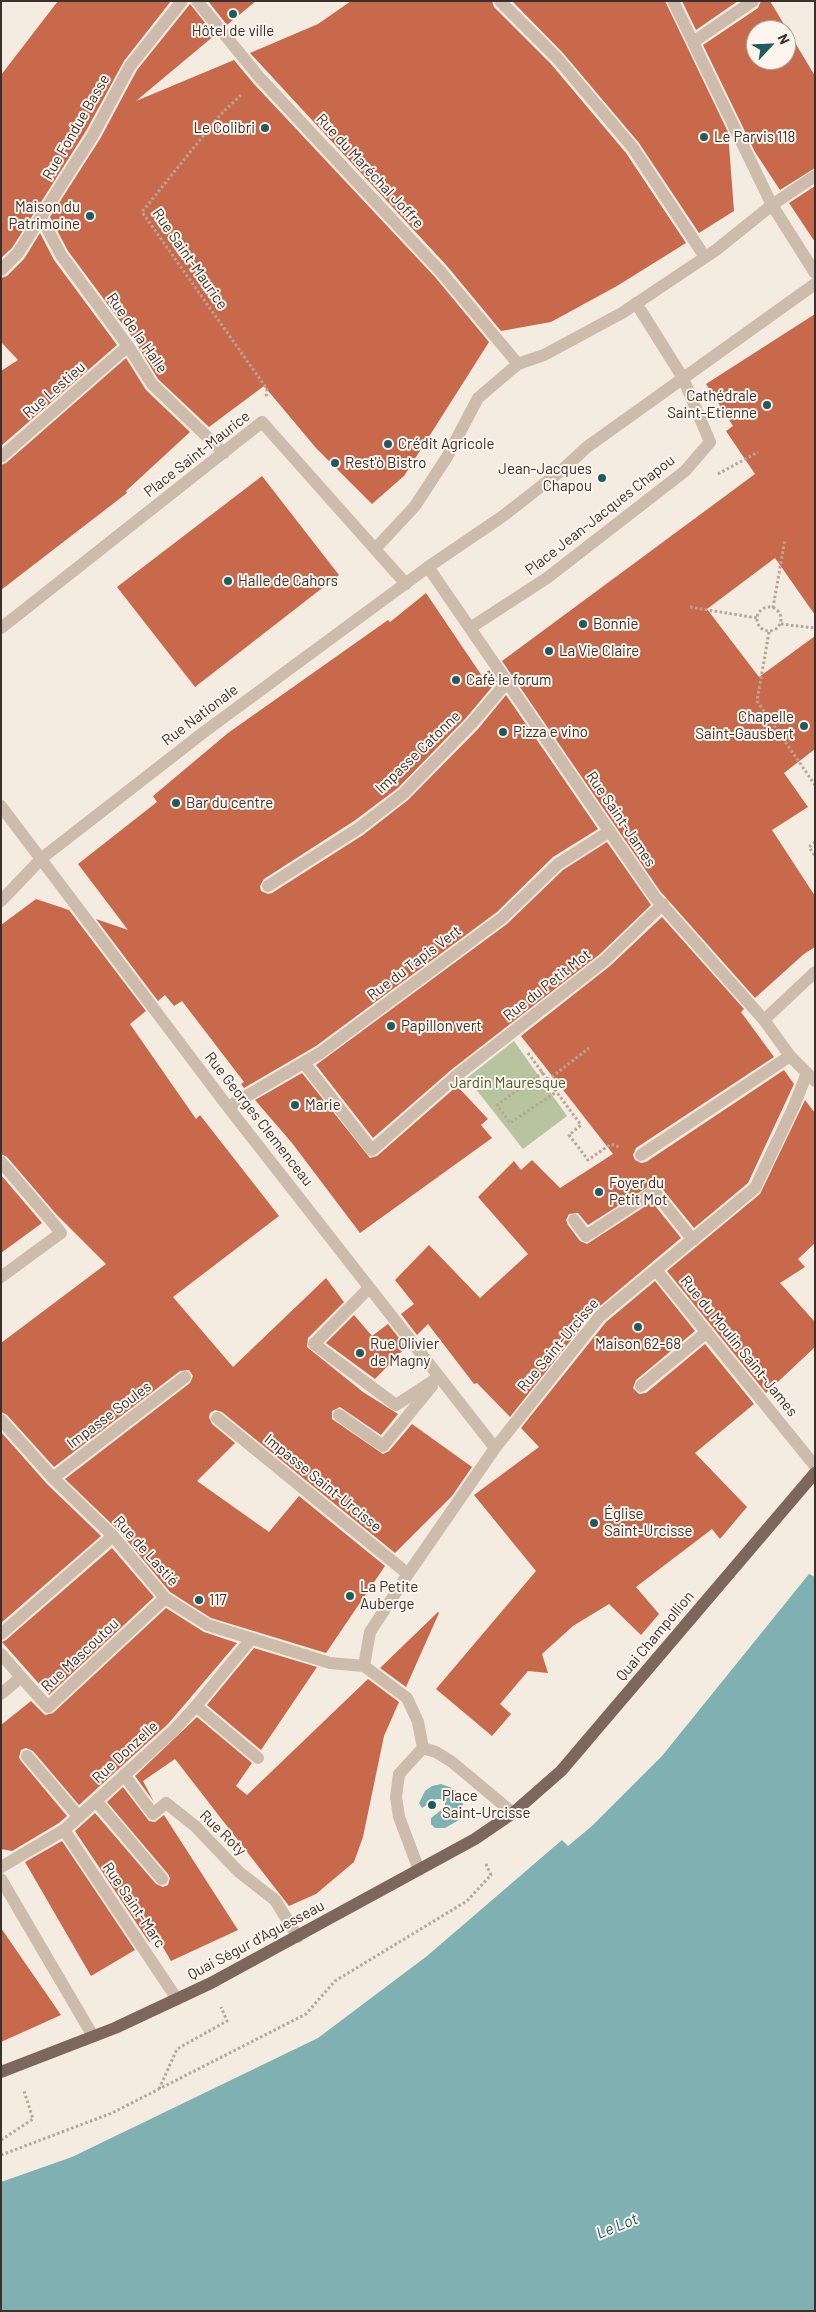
<!DOCTYPE html>
<meta charset="utf-8">
<style>
body{margin:0}
#map{position:relative;width:816px;height:2312px;overflow:hidden;background:#f4ebe1;font-family:Barlow,sans-serif}
canvas{display:block}
.frame{position:absolute;inset:0;border:2px solid #3b302b;pointer-events:none}
.north{position:absolute;left:746px;top:20px;width:50px;height:50px;box-sizing:border-box;background:#fbf5ee;border:1px solid #aea6a0;border-radius:50%;rotate:65deg;font-size:14px;font-weight:700;line-height:20px;text-align:center;color:#3b302b}
.north::after{content:'';display:block;margin:auto;width:18px;height:22px;background:#1f5a5e;clip-path:polygon(50% 0,100% 100%,50% 72%,0 100%)}
</style>
<div id="map">
<canvas width="816" height="2312"></canvas>
<div class="frame"></div>
<div class="north">N</div>
</div>
<script>
const ctx = document.querySelector('canvas').getContext('2d');
ctx.lineJoin = 'round';
function fillPath(path, color) {
  ctx.fillStyle = color;
  ctx.fill(path, 'evenodd');
}
function shape(rows) {
  const path = new Path2D();
  for (const r of rows) {
    if (r.length === 3) {
      path.moveTo(r[0] + r[2], r[1]);
      path.arc(r[0], r[1], r[2], 0, 2 * Math.PI);
      continue;
    }
    path.moveTo(r[0], r[1]);
    for (let i = 2; i < r.length; i += 2) path.lineTo(r[i], r[i + 1]);
  }
  return path;
}
function stroke(path, color, width, dash) {
  ctx.strokeStyle = color;
  ctx.lineWidth = width;
  ctx.lineCap = dash ? 'butt' : 'round';
  ctx.setLineDash(dash || []);
  ctx.stroke(path);
}
function write(font, color, halo, rows, align = 'center') {
  ctx.font = font + ' Barlow,sans-serif';
  ctx.lineWidth = 4;
  ctx.setLineDash([]);
  ctx.textBaseline = 'middle';
  ctx.strokeStyle = halo;
  ctx.fillStyle = color;
  for (const [text, x, y, turn = 0] of rows) {
    ctx.save();
    ctx.translate(x, y);
    ctx.rotate((+turn || 0) * Math.PI / 180);
    ctx.textAlign = isNaN(turn) ? turn : align;
    if (halo) ctx.strokeText(text, 0, 0);
    ctx.fillText(text, 0, 0);
    ctx.restore();
  }
}
fillPath(shape([
 [514,1041,567,1116,523,1149,467,1078]
]), '#b8c4a0');
fillPath(shape([
 [809,1574,815,1577,815,2311,1,2311,1,2182,72,2157,318,2038,427,1956,562,1840,568,1846,592,1826,662,1756],
 [441,1784,455,1789,463,1804,459,1820,445,1828,435,1828,431,1824,431,1818,445,1807,445,1802,441,1799,436,1799,422,1808,419,1803,425,1791,432,1786]
]), '#7fb0b2');
fillPath(shape([
 [58,1,171,1,124,61,86,131,12,248,1,258,1,75],
 [208,1,256,1,227,25],
 [351,1,492,1,494,7,551,64,626,153,686,243,617,286,551,322,501,331,447,266,250,53,318,24],
 [512,1,665,1,728,132,734,211,699,233,639,143,563,53],
 [682,1,738,1,696,30],
 [761,1,770,1,815,76,815,168,780,190,755,152,703,45,758,8],
 [756,30,786,30,786,60,756,60],
 [190,4,215,35,136,101,234,60,254,84,435,277,489,342,404,476,372,504,316,448,264,386,209,427,158,379,135,341,68,251,50,217,100,139,137,70],
 [815,186,815,242,789,203],
 [40,233,54,260,117,345,1,446,1,371,18,360,1,342,1,278,7,276,24,259],
 [815,314,815,615,775,558,707,609,759,677,815,636,815,749,784,773,808,807,772,830,815,896,815,947,804,954,755,998,660,891,502,661,755,474,726,431,733,426,706,384],
 [126,358,146,390,190,432,126,491,127,493,1,590,1,465,6,463],
 [262,476,339,575,195,687,117,587],
 [426,593,482,676,489,670,497,681,466,718,398,788,354,821,264,879,260,886,261,891,268,894,272,893,363,835,408,800,478,729,506,695,598,829,553,857,497,912,316,1046,244,1088,241,1084,244,1082,182,1001,174,1006,165,995,158,1001,96,919,128,930,78,864,157,802,153,796,228,733,388,620,390,622],
 [607,842,651,905,600,954,451,1070,373,1138,316,1065,507,924,563,870],
 [36,899,69,910,146,1011,130,1024,196,1119,200,1115,279,1216,173,1297,233,1367,326,1278,344,1302,308,1338,307,1347,363,1392,398,1414,381,1435,340,1407,332,1411,332,1419,383,1454,389,1451,412,1424,472,1467,452,1496,395,1553,222,1412,215,1410,210,1413,209,1417,212,1424,235,1443,197,1481,269,1532,299,1496,385,1566,326,1653,211,1618,170,1592,119,1531,65,1479,190,1383,193,1376,189,1370,180,1371,54,1467,7,1415,1,1412,1,1343,106,1264,56,1214,7,1157,1,1154,1,925],
 [662,917,744,1009,741,1012,774,1057,636,1148,633,1155,635,1160,641,1163,646,1162,784,1070,794,1084,748,1183,694,1228,660,1186,654,1183,588,1225,578,1213,569,1214,566,1220,568,1225,580,1241,587,1244,652,1202,681,1238,594,1311,510,1417,477,1383,474,1384,428,1324,417,1335,401,1314,414,1304,395,1280,429,1245,480,1298,528,1254,478,1197,514,1161,521,1170,532,1160,560,1188,613,1154,521,1036,610,966],
 [302,1073,370,1158,377,1156,457,1086,488,1119,481,1125,492,1138,360,1233,292,1143,255,1100],
 [805,1100,815,1113,815,1243,798,1259,805,1267,780,1283,815,1322,815,1347,766,1393,667,1271,760,1194],
 [1,1175,42,1223,1,1253],
 [655,1281,695,1331,636,1380,633,1388,639,1394,646,1393,705,1344,754,1404,695,1453,747,1507,720,1539,712,1529,636,1587,659,1614,641,1635,609,1604,573,1626,542,1654,548,1673,528,1671,500,1704,511,1714,492,1736,436,1689,536,1571,474,1495,539,1447,521,1428,606,1322],
 [354,1315,372,1336,388,1324,406,1347,375,1379,326,1343],
 [1,1432,47,1484,101,1536,1,1623],
 [112,1548,154,1597,49,1695,2,1642,6,1640],
 [166,1608,204,1632,237,1643,168,1724,79,1805,33,1751,26,1748,21,1750,19,1757,21,1761,67,1816,59,1823,12,1851,1,1849,1,1725,31,1701,45,1715,53,1713],
 [438,1612,439,1613,406,1687,380,1668],
 [254,1648,317,1667,261,1750,207,1705],
 [368,1679,399,1702,384,1736,363,1837,354,1862,316,1894,289,1906,175,1759,143,1781,154,1802,135,1776,197,1717,252,1763,236,1786,247,1795],
 [123,1787,149,1821,155,1822,164,1815,238,1930,171,1961,157,1937,149,1942,75,1831,95,1813,156,1884,163,1887,168,1885,170,1878,168,1874,107,1802],
 [62,1841,135,1950,91,1976,25,1862],
 [1,1928,61,2015,1,2042]
]), '#c8694b');
stroke(shape([
 [241,95,220,115,142,212,267,389,266,397],
 [718,474,758,452],
 [769,619,12],
 [690,607,757,618],
 [773,608,785,539],
 [781,624,815,628],
 [769,632,757,701,815,785],
 [815,842,809,847,815,856],
 [528,1053,581,1125,569,1135,588,1160,611,1144,619,1147],
 [543,1072,497,1105,510,1123,556,1092],
 [548,1080,589,1048],
 [159,2089,177,2049,227,2021,221,2007],
 [1,2140,33,2119,24,2091],
 [1,2155,112,2113,306,2014,335,1981,467,1901,491,1875,485,1862]
]), '#b9a596', 3, [2.5, 2.5]);
stroke(shape([
 [500,1,557,58,633,148,705,257],
 [1,1162,49,1218],
 [369,1288,314,1344,396,1405,439,1377],
 [339,1415,383,1446,432,1386],
 [1,1634,113,1536],
 [124,1775,153,1814,166,1803,195,1826,239,1872,275,1900,298,1937]
]), '#cdbbac', 12);
stroke(shape([
 [197,1,260,78,441,272,518,364],
 [673,1,772,205,815,273],
 [693,42,753,1],
 [41,217,61,255,128,346,152,384,224,453],
 [1,270,18,253,93,135,130,66,182,1],
 [1,457,128,346],
 [375,549,415,506,447,457,478,398,518,364,544,355,622,313,716,250,772,205,815,176],
 [428,567,654,896,764,1020,790,1056,815,1081],
 [1,628,262,422,406,584],
 [470,628,547,578,685,471,710,442,683,378,636,303],
 [1,806,228,1107,495,1448],
 [268,886,359,828,403,794,472,723,507,682],
 [1,901,42,858,204,732,428,567,503,516,562,470,587,447,815,284],
 [764,1020,815,972],
 [304,1063,372,1150,456,1076,605,960,663,904],
 [228,1107,320,1053,502,918,558,864,610,831],
 [641,1155,790,1056],
 [574,1220,586,1236,654,1191,693,1240],
 [656,1270,815,1466],
 [1,1277,61,1233,49,1218],
 [641,1386,707,1332],
 [217,1418,408,1574],
 [1,1420,53,1478,113,1536,165,1598,208,1625,330,1663,364,1666,407,1698,418,1722,423,1748],
 [53,1478,185,1377],
 [1,1654,21,1677],
 [364,1666,370,1632,408,1574,495,1448,600,1316,755,1188,794,1106,807,1073],
 [1,1694,21,1677,48,1707,165,1598],
 [196,1706,258,1758],
 [423,1748,436,1752,452,1762,513,1813],
 [27,1756,79,1817],
 [96,1801,162,1879],
 [64,1830,177,1999],
 [1,1867,64,1830,96,1801,174,1730,196,1706,251,1639],
 [419,1870,399,1817,396,1797,399,1774,423,1748],
 [1,1879,93,2036]
]), '#cdbbac', 12);
stroke(shape([
 [1,2072,115,2028,211,1983,475,1839,513,1813,561,1771,815,1473]
]), '#7d675c', 12);
for (const [x, y, r, color] of [
 [233,14,5,"#1f5a5e"],
 [265,128,5,"#1f5a5e"],
 [704,137,5,"#1f5a5e"],
 [90,216,5,"#1f5a5e"],
 [767,405,5,"#1f5a5e"],
 [388,444,5,"#1f5a5e"],
 [335,463,5,"#1f5a5e"],
 [602,478,5,"#1f5a5e"],
 [228,581,5,"#1f5a5e"],
 [583,624,5,"#1f5a5e"],
 [549,651,5,"#1f5a5e"],
 [456,680,5,"#1f5a5e"],
 [804,726,5,"#1f5a5e"],
 [503,732,5,"#1f5a5e"],
 [176,803,5,"#1f5a5e"],
 [391,1026,5,"#1f5a5e"],
 [295,1105,5,"#1f5a5e"],
 [599,1192,5,"#1f5a5e"],
 [638,1327,5,"#1f5a5e"],
 [360,1353,5,"#1f5a5e"],
 [594,1523,5,"#1f5a5e"],
 [350,1596,5,"#1f5a5e"],
 [199,1600,5,"#1f5a5e"],
 [432,1805,5,"#1f5a5e"]
]) {
  const dot = new Path2D();
  dot.arc(x, y, r, 0, 2 * Math.PI);
  ctx.fillStyle = color;
  ctx.fill(dot);
  stroke(dot, '#fbf5ee', 2);
}
write('15px', '#3b302b', '#fbf5ee', [
 ["Hôtel de ville",233,31,"center"],
 ["Le Colibri",255,128,"right"],
 ["Le Parvis 118",714,137],
 ["Maison du",80,207,"right"],
 ["Patrimoine",80,224,"right"],
 ["Cathédrale",757,396,"right"],
 ["Saint-Etienne",757,413,"right"],
 ["Crédit Agricole",398,444],
 ["Rest'ò Bistro",345,463],
 ["Jean-Jacques",592,469,"right"],
 ["Chapou",592,486,"right"],
 ["Halle de Cahors",238,581],
 ["Bonnie",593,624],
 ["La Vie Claire",559,651],
 ["Café le forum",466,680],
 ["Chapelle",794,717,"right"],
 ["Saint-Gausbert",794,734,"right"],
 ["Pizza e vino",513,732],
 ["Bar du centre",186,803],
 ["Papillon vert",401,1026],
 ["Marie",305,1105],
 ["Foyer du",609,1183],
 ["Petit Mot",609,1200],
 ["Rue Olivier",370,1344],
 ["de Magny",370,1361],
 ["Maison 62-68",638,1344,"center"],
 ["Église",604,1514],
 ["Saint-Urcisse",604,1531],
 ["La Petite",360,1587],
 ["Auberge",360,1604],
 ["117",209,1600],
 ["Place",442,1796],
 ["Saint-Urcisse",442,1813]
], 'left');
write('15px', '#3b302b', '#fbf5ee', [
 ["Rue Fondue Basse",76,127,-60],
 ["Rue du Maréchal Joffre",370,171,47],
 ["Rue Saint-Maurice",190,259,55],
 ["Rue de la Halle",137,333,55],
 ["Rue Lestieu",54,390,-41],
 ["Place Saint-Maurice",197,454,-38],
 ["Place Jean-Jacques Chapou",600,515,-38],
 ["Rue Nationale",200,715,-37],
 ["Impasse Catonne",418,752,-44],
 ["Rue Saint-James",621,819,56],
 ["Rue du Tapis Vert",414,963,-37],
 ["Rue du Petit Mot",547,985,-38],
 ["Rue Georges Clemenceau",259,1119,52],
 ["Rue Saint-Urcisse",558,1345,-50],
 ["Rue du Moulin Saint-James",739,1346,51],
 ["Impasse Soules",109,1415,-37],
 ["Impasse Saint-Urcisse",323,1483,39],
 ["Rue de Lastié",146,1551,48],
 ["Quai Champollion",655,1636,-50],
 ["Rue Mascoutou",80,1655,-43],
 ["Rue Donzelle",125,1752,-43],
 ["Rue Roty",223,1833,44],
 ["Rue Saint-Marc",134,1905,56],
 ["Quai Ségur d'Aguesseau",256,1940,-28]
]);
write('15px', '#4a5a2e', '#fbf5ee', [
 ["Jardin Mauresque",508,1083]
]);
write('italic 16px', '#1f5a5e', '#fbf5ee', [
 ["Le Lot",617,2226,-22]
]);
</script>
